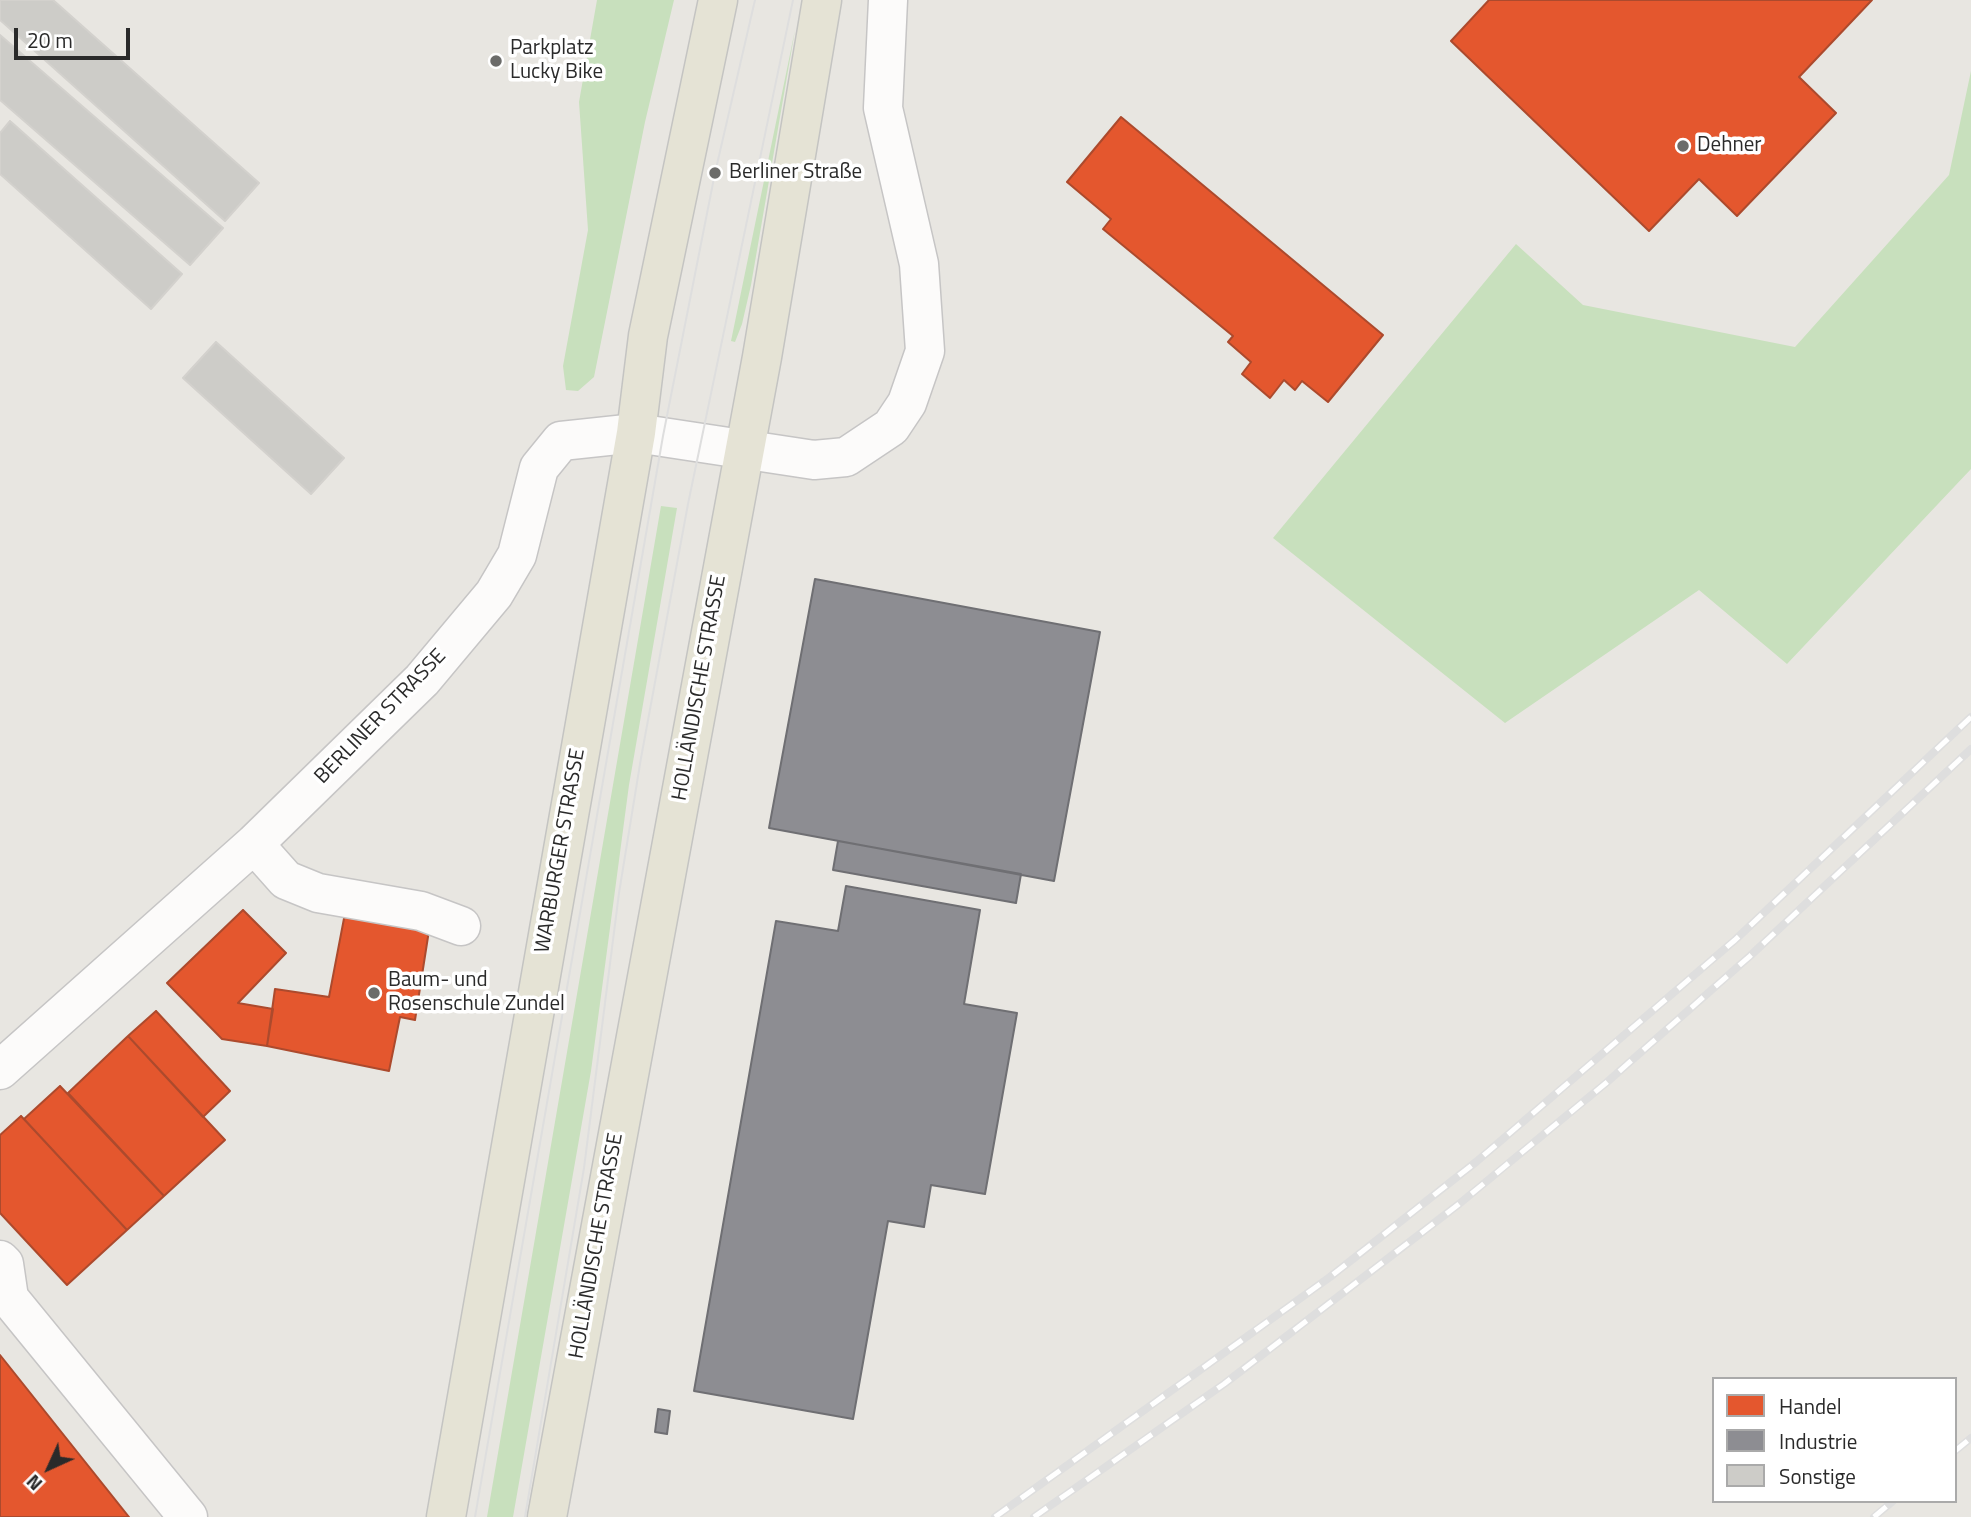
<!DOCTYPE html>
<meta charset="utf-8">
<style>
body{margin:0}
#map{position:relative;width:1971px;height:1517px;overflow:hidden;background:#e8e6e1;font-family:"Titillium Web",sans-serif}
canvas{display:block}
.legend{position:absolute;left:1712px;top:1377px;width:245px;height:126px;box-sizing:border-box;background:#fff;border:2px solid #aaa;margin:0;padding:9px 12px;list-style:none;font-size:21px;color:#2a2a2a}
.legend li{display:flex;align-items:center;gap:14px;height:35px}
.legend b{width:35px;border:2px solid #aaa}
.north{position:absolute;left:14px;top:1433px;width:70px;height:70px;-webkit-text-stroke:5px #fff;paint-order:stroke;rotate:225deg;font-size:19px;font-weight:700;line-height:28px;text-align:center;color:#2a2a2a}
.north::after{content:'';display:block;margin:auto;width:24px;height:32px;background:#2a2a2a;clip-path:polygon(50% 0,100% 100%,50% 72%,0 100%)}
.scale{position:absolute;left:14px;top:28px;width:116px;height:32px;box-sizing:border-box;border:4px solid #2a2a2a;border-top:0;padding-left:9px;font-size:21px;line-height:24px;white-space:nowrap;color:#2a2a2a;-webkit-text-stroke:5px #fff;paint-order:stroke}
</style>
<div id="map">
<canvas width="1971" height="1517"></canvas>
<ul class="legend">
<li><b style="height:19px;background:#e4572e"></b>Handel</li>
<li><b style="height:19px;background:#8d8d92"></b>Industrie</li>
<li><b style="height:19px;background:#cdccc8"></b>Sonstige</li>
</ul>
<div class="north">N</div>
<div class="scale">20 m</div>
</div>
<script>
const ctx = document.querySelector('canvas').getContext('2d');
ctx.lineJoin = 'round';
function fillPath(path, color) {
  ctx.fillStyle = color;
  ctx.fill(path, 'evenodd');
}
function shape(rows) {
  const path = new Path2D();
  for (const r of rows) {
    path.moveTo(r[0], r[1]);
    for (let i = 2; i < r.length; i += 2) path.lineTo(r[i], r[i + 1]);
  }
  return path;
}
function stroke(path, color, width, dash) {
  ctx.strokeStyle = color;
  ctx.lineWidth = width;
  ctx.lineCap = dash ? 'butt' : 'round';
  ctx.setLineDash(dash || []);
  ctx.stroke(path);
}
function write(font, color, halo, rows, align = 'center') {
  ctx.font = font + ' "Titillium Web",sans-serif';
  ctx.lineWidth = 7;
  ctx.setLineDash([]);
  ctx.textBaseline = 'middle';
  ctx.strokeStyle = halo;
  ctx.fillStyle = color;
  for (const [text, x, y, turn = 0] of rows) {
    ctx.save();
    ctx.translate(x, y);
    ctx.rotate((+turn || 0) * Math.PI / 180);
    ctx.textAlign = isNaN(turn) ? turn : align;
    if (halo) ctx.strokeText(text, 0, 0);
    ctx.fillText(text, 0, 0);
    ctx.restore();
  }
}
fillPath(shape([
 [597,0,674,0,645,122,594,377,578,391,566,390,563,366,588,230,579,102],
 [795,30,751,285,742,324,735,342,731,341],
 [1971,71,1971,469,1787,664,1699,590,1505,723,1273,538,1516,244,1583,305,1795,347,1949,175],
 [661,506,677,508,629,785,591,1071,513,1517,487,1517]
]), '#c8e0bd');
const shops = shape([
 [1489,0,1872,0,1799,77,1836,113,1737,216,1699,179,1649,231,1451,41,1489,0],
 [1121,117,1383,335,1328,402,1302,381,1295,390,1284,380,1270,398,1242,374,1251,362,1228,342,1233,336,1103,229,1111,219,1067,182,1121,117],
 [346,908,430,924,415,1020,400,1017,389,1071,267,1046,275,989,329,997,346,908],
 [243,910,286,953,238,1003,273,1009,267,1046,222,1039,167,983,243,910],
 [156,1011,230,1091,203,1117,128,1036,156,1011],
 [128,1036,225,1140,164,1196,68,1093,128,1036],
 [60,1086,164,1196,127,1230,24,1119,60,1086],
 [21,1116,127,1230,67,1285,0,1213,0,1135,21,1116],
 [0,1355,129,1517,0,1517,0,1355]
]);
fillPath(shops, '#e4572e');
stroke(shops, '#ac4a2d', 2);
const industry = shape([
 [815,579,1100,632,1054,881,769,828,815,579],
 [838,841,1021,874,1016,903,833,870,838,841],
 [846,886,980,910,964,1004,1017,1013,985,1194,931,1185,924,1227,888,1221,853,1419,694,1391,776,921,838,931,846,886],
 [658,1409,670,1411,667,1434,655,1432,658,1409]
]);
fillPath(industry, '#8d8d92');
stroke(industry, '#6f6f73', 2);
const building = shape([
 [0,0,53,0,259,183,225,221,0,20,0,0],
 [0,35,223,228,190,265,0,100,0,35],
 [10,121,182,274,151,309,0,174,0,133,10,121],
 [216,342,344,458,311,494,183,378,216,342]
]);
fillPath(building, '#cdccc8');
stroke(building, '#d3d1cd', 2);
const minor = shape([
 [254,844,286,880,318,893,421,911,461,926],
 [0,1070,254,844,422,680,494,594,517,555,539,468,561,441,636,433,814,460,846,457,891,427,907,403,925,351,919,264,883,108,888,0],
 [0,1260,4,1264,9,1298,188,1517]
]);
const major = shape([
 [446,1517,636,433,648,336,718,0],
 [547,1517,762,357,822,0]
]);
stroke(minor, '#c6c5c5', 41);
stroke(major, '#c4c4c2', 41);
stroke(minor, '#fcfbfa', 38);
stroke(major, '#e5e3d5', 38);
stroke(shape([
 [475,1517,663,436,715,173,755,0],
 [525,1517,584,1168,619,893,641,758,688,504,793,0]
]), '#dedede', 2);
const rail = shape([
 [1955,1451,1971,1438],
 [995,1517,1330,1277,1476,1162,1735,940,1971,717],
 [1034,1517,1224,1384,1459,1204,1606,1083,1750,956,1971,749],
 [1874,1517,1893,1501]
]);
stroke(rail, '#dedede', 8);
stroke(rail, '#fff', 5, [16]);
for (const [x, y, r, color] of [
 [496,61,7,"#6c6c6a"],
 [1683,146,7,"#6c6c6a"],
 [715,173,7,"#6c6c6a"],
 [374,993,7,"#6c6c6a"]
]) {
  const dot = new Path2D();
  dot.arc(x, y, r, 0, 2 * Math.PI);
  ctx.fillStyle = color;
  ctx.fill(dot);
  stroke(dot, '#fff', 2.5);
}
write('21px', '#2a2a2a', '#fff', [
 ["Parkplatz",510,49],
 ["Lucky Bike",510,73],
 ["Dehner",1697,146],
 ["Berliner Straße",729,173],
 ["Baum- und",388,981],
 ["Rosenschule Zundel",388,1005]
], 'left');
write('21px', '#2a2a2a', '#fff', [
 ["HOLLÄNDISCHE STRASSE",700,688,-80],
 ["BERLINER STRASSE",381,717,-46],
 ["WARBURGER STRASSE",561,851,-80],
 ["HOLLÄNDISCHE STRASSE",597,1246,-80]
]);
</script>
